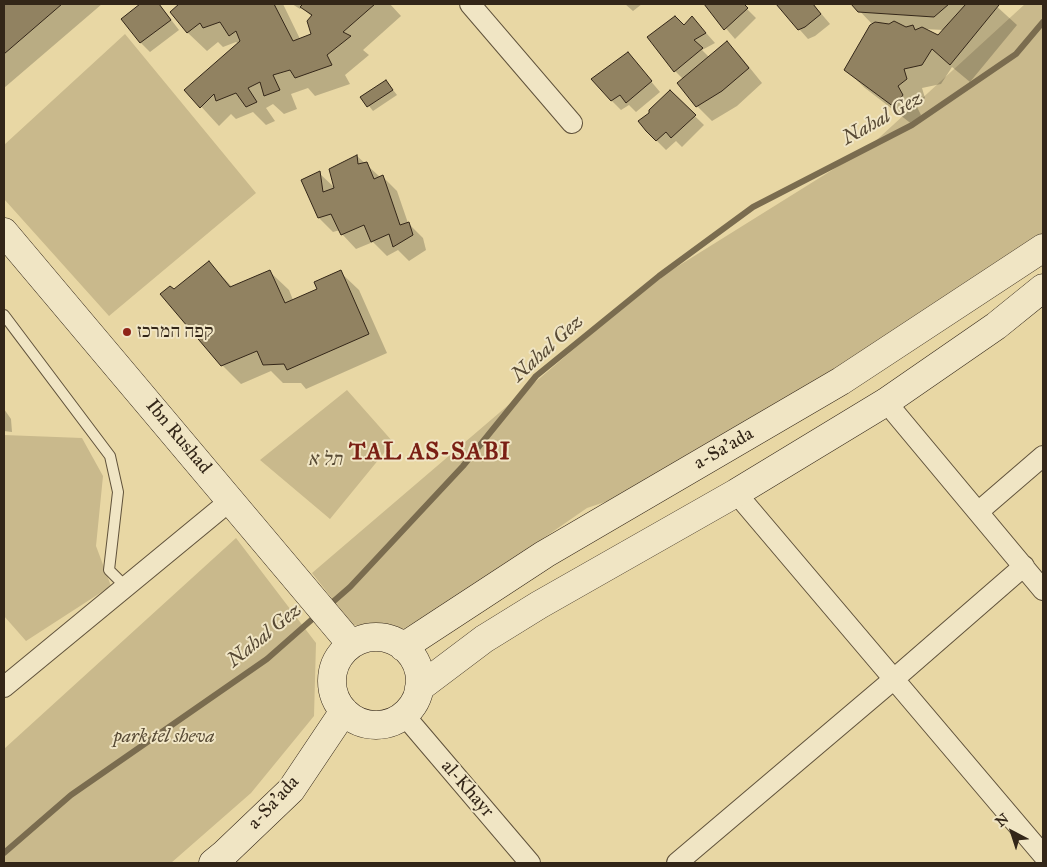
<!DOCTYPE html>
<meta charset="utf-8">
<style>
body{margin:0}
#map{position:relative;width:1047px;height:867px;overflow:hidden;background:#e8d7a4;font-family:"IM FELL Great Primer",serif}
canvas{display:block}
.frame{position:absolute;inset:0;border:5px solid #332618;pointer-events:none}
.north{position:absolute;left:987px;top:807px;width:50px;height:50px;-webkit-text-stroke:4px #f0e5c4;paint-order:stroke;rotate:320deg;font-size:14px;font-weight:700;line-height:20px;text-align:center;color:#332618}
.north::after{content:'';display:block;margin:auto;width:18px;height:22px;background:#332618;clip-path:polygon(50% 0,100% 100%,50% 72%,0 100%)}
</style>
<div id="map">
<canvas width="1047" height="867"></canvas>
<div class="frame"></div>
<div class="north">N</div>
</div>
<script>
const ctx = document.querySelector('canvas').getContext('2d');
ctx.lineJoin = 'round';
function fillPath(path, color) {
  ctx.fillStyle = color;
  ctx.fill(path, 'evenodd');
}
function shape(rows) {
  const path = new Path2D();
  for (const r of rows) {
    if (r.length === 3) {
      path.moveTo(r[0] + r[2], r[1]);
      path.arc(r[0], r[1], r[2], 0, 2 * Math.PI);
      continue;
    }
    path.moveTo(r[0], r[1]);
    for (let i = 2; i < r.length; i += 2) path.lineTo(r[i], r[i + 1]);
  }
  return path;
}
function stroke(path, color, width, dash) {
  ctx.strokeStyle = color;
  ctx.lineWidth = width;
  ctx.lineCap = dash ? 'butt' : 'round';
  ctx.setLineDash(dash || []);
  ctx.stroke(path);
}
function write(font, color, halo, rows, align = 'center') {
  ctx.font = font + ' "IM FELL Great Primer","Frank Ruhl Libre",serif';
  ctx.lineWidth = 4;
  ctx.setLineDash([]);
  ctx.textBaseline = 'middle';
  ctx.strokeStyle = halo;
  ctx.fillStyle = color;
  for (const [text, x, y, turn = 0] of rows) {
    ctx.save();
    ctx.translate(x, y);
    ctx.rotate((+turn || 0) * Math.PI / 180);
    ctx.textAlign = isNaN(turn) ? turn : align;
    if (halo) ctx.strokeText(text, 0, 0);
    ctx.fillText(text, 0, 0);
    ctx.restore();
  }
}
fillPath(shape([
 [1025,4,1043,4,1043,244,896,334,608,501,587,508,477,584,403,629,353,625,312,573,651,283,869,147],
 [125,34,256,193,109,316,4,199,4,145],
 [347,390,393,442,330,519,260,460],
 [4,435,82,438,103,476,96,546,111,586,26,641,4,616],
 [236,538,316,643,314,716,251,793,171,863,4,863,4,749]
]), '#c9b98c');
fillPath(shape([
 [4,4,102,4,4,88],
 [142,4,159,4,179,30,150,52,141,43,123,19],
 [181,4,283,4,300,39,312,35,312,17,302,7,300,9,292,4,390,4,401,16,363,50,369,55,345,75,350,84,315,96,308,88,291,94,297,109,284,114,273,104,266,108,275,121,266,125,253,112,236,119,231,114,219,126,186,90,239,44,236,42,223,47,218,42,207,51,188,33,172,12],
 [625,4,642,4,633,11],
 [705,4,742,4,756,18,735,39],
 [777,4,813,4,830,24,815,36,808,39],
 [853,4,994,4,1017,25,970,82,952,67,941,84,922,88,925,98,916,105,921,115,913,125,865,88,846,70,873,25],
 [924,29,944,30,938,37],
 [692,17,715,43,702,50,709,57,727,42,741,57,762,83,737,106,712,121,697,106,679,83,683,79,675,71,684,27],
 [628,54,660,92,636,112,629,105,621,110,611,100],
 [386,81,397,95,373,111,362,97],
 [670,92,704,125,682,147,676,141,666,150,647,131,650,114],
 [357,156,380,177,382,176,397,191,408,223,423,238,426,250,409,261,398,250,387,256,373,242,356,249,342,234,340,230,333,232,319,218,303,181,319,173,336,189],
 [209,262,233,288,270,272,289,290,293,300,318,289,340,272,359,290,387,353,306,389,301,383,283,383,271,371,241,384,222,365,174,290],
 [4,409,11,419,12,432,4,431]
]), '#0003');
stroke(shape([
 [327,607,350,587,463,466,536,376,659,276,753,207,912,125,1016,54,1043,22],
 [4,853,71,795,267,659,317,615]
]), '#7a6c4f', 6);
const building = shape([
 [4,4,62,4,4,54,4,4],
 [140,4,159,4,171,20,140,43,121,19,140,4],
 [179,4,274,4,293,41,311,34,307,21,312,15,300,7,303,4,375,4,343,32,351,36,327,55,332,65,295,78,290,70,273,75,280,90,264,96,260,82,248,88,257,102,246,107,236,93,216,101,214,94,200,108,184,90,240,41,236,31,229,36,220,22,203,28,200,23,187,33,170,12,179,4],
 [704,4,744,4,748,8,724,30,704,4],
 [776,4,813,4,821,14,805,27,798,30,776,4],
 [851,4,949,4,934,17,858,12,851,4],
 [966,4,996,4,999,5,950,65,932,49,922,65,904,69,907,79,898,86,903,95,894,107,844,70,870,25,875,22,889,24,894,21,906,27,913,25,915,30,922,27,938,35,966,4],
 [675,16,684,25,692,16,706,33,694,40,703,48,674,72,647,37,675,16],
 [727,41,749,68,722,91,696,107,677,83,727,41],
 [628,52,652,81,626,103,620,95,611,101,591,79,628,52],
 [386,80,393,90,367,107,360,97,386,80],
 [670,90,696,115,671,138,666,132,656,141,646,131,638,121,649,113,649,110,670,90],
 [357,155,358,164,367,162,374,179,383,175,400,225,409,222,413,235,393,247,389,234,371,242,364,225,341,235,331,214,318,218,301,180,320,171,323,192,334,188,329,169,357,155],
 [209,261,230,287,270,270,285,303,317,289,314,282,341,270,369,334,287,370,284,364,263,365,257,351,221,366,160,294,170,286,174,289,209,261]
]);
fillPath(building, '#918261');
stroke(building, '#332618', 1);
const lane = shape([
 [4,315,110,456,118,492,109,570,126,587]
]);
const street = shape([
 [470,4,572,123],
 [886,402,1043,590],
 [736,493,1043,855],
 [978,512,1043,456],
 [4,687,231,500],
 [404,715,530,863],
 [677,863,894,679,1024,566]
]);
const secondary = shape([
 [4,232,351,644],
 [376,681,44],
 [403,647,545,554,841,381,1043,248],
 [419,688,484,639,539,605,736,493,886,402,996,326,1043,288],
 [213,863,224,854,291,790,344,711]
]);
stroke(lane, '#60523b', 12);
stroke(street, '#60523b', 22);
stroke(secondary, '#332618', 29);
stroke(lane, '#f0e5c4', 10);
stroke(street, '#f0e5c4', 20);
stroke(secondary, '#f0e5c4', 28);
for (const [x, y, r, color] of [
 [127,332,5,"#8f2418"]
]) {
  const dot = new Path2D();
  dot.arc(x, y, r, 0, 2 * Math.PI);
  ctx.fillStyle = color;
  ctx.fill(dot);
  stroke(dot, '#f0e5c4', 2);
}
write('19px', '#332618', '#f0e5c4', [
 ["קפה המרכז",137,332]
], 'left');
write('19px', '#332618', '#f0e5c4', [
 ["Ibn Rushad",178,437,50],
 ["a-Sa'ada",724,449,-30],
 ["al-Khayr",467,789,49],
 ["a-Sa'ada",274,803,-47]
]);
write('italic 19px', '#584b35', '#f0e5c4', [
 ["תל א",325,460],
 ["park tel sheva",164,737]
]);
write('italic 20px', '#574934', '#f0e5c4', [
 ["Nahal Gez",883,119,-29],
 ["Nahal Gez",548,349,-42],
 ["Nahal Gez",265,636,-39]
]);
ctx.letterSpacing = '1px';
write('bold 24px', '#7a1f14', '#f0e5c4', [
 ["TAL AS-SABI",430,453]
]);
ctx.letterSpacing = '0px';
</script>
